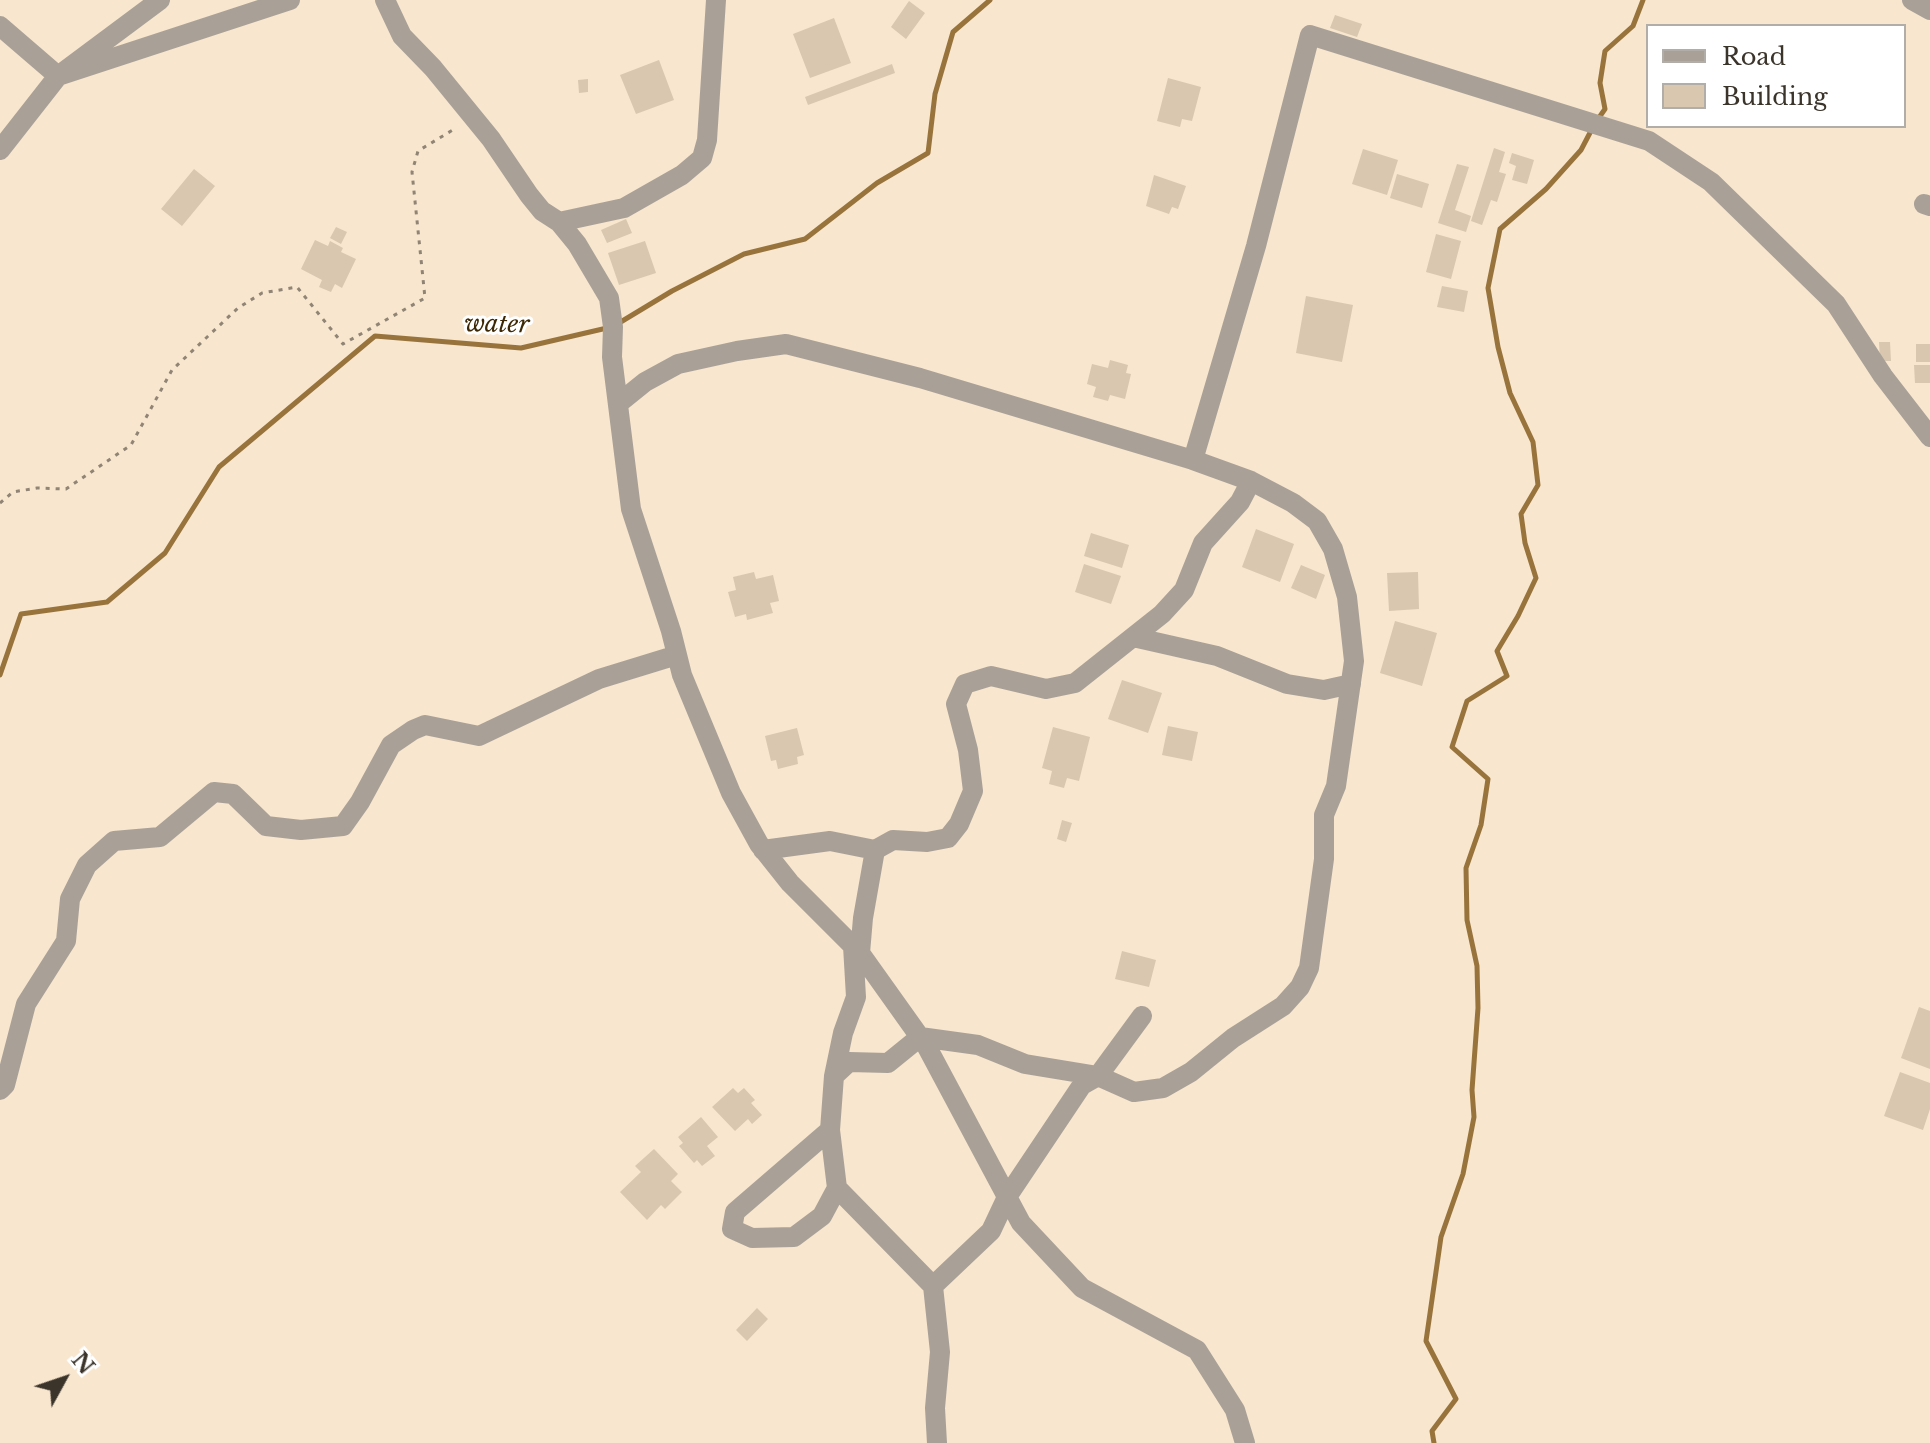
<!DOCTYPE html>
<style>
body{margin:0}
#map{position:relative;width:1930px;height:1443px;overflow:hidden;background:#f8e6ce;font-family:"Libre Baskerville",serif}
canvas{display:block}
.legend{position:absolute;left:1646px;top:24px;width:260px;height:104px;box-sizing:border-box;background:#fff;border:2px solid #b1aeaa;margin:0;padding:10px 14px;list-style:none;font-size:24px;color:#3b342b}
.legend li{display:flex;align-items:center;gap:16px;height:40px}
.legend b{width:40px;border:2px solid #b1aeaa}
.north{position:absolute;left:24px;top:1339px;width:80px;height:80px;-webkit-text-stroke:6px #fff;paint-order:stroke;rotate:50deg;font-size:22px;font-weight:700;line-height:32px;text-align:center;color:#3b342b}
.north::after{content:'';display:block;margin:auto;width:28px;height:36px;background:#3b342b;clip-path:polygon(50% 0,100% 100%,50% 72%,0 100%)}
</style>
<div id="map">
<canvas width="1930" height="1443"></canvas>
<ul class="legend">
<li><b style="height:10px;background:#a9a197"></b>Road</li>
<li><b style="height:22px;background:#d9c7b0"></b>Building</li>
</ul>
<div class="north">N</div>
</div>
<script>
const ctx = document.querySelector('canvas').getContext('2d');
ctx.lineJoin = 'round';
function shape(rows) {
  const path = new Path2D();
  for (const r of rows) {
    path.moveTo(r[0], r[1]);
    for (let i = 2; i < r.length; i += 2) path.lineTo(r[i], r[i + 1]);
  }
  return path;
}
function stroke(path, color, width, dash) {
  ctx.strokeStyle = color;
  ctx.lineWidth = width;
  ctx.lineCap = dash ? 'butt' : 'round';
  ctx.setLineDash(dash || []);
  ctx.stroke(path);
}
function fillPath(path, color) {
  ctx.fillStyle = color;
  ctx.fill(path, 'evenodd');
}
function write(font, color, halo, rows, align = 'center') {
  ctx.font = font + ' "Libre Baskerville",serif';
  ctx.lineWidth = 6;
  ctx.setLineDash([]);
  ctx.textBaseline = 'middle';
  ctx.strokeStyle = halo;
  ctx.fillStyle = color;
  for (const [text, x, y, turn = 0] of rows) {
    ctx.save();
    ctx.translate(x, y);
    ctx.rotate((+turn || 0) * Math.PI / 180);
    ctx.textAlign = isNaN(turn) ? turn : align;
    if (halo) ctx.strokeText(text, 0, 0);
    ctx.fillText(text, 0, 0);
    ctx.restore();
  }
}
stroke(shape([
 [1598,119,1605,109,1600,83,1605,51,1633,26,1643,0],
 [619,323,672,291,744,254,805,239,877,183,928,153,935,94,953,32,990,0],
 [0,675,21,614,107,602,165,553,219,467,375,336,521,348,607,328],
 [1434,1443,1432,1431,1456,1399,1426,1341,1441,1237,1463,1174,1474,1117,1472,1090,1478,1008,1477,966,1467,920,1466,868,1481,825,1488,779,1452,747,1467,701,1507,676,1497,651,1518,616,1536,578,1525,543,1521,514,1538,485,1533,442,1510,393,1498,347,1488,288,1500,229,1546,189,1581,150,1593,127]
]), '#98743c', 5);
fillPath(shape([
 [909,1,925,13,906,39,891,27],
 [1335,15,1362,24,1357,37,1330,28],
 [834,18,851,63,810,78,793,34],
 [659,60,674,100,636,114,620,75],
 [892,64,895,73,808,105,805,97],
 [1168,78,1201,87,1192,121,1182,119,1180,127,1157,121],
 [588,79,588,92,579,93,578,80],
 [1494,148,1505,152,1499,172,1506,174,1497,202,1491,200,1482,225,1471,221],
 [1363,149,1398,160,1387,195,1352,184],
 [1512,153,1534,160,1527,184,1512,180,1516,166,1509,163],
 [1457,164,1469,167,1455,210,1471,216,1466,232,1438,223],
 [194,169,215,186,182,226,161,209],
 [1397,174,1429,184,1422,208,1390,198],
 [1154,175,1186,186,1178,209,1172,207,1169,214,1146,206],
 [626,219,632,233,607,243,601,230],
 [336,227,347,232,341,244,330,238],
 [1436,234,1461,241,1451,279,1426,272],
 [315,240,328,246,330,241,343,248,341,252,356,259,342,288,335,284,331,292,319,287,322,280,301,269],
 [645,241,656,273,619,285,608,253],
 [1442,286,1468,291,1464,312,1437,307],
 [1306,296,1353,305,1342,362,1296,353],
 [1879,342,1890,342,1891,361,1880,361],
 [1916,344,1930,344,1930,362,1916,362],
 [1110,360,1128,365,1126,373,1131,374,1125,399,1110,395,1108,401,1093,397,1096,387,1087,384,1092,364,1108,368],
 [1914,365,1930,365,1930,383,1915,383],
 [1256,529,1294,544,1280,582,1242,567],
 [1091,533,1129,545,1122,568,1084,556],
 [1084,564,1121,576,1111,604,1075,592],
 [1301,565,1325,575,1316,599,1291,588],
 [754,572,756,579,773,575,779,601,770,603,773,613,747,620,746,614,735,617,728,592,736,590,733,577],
 [1418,572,1419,609,1389,611,1387,573],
 [1395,621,1437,633,1422,686,1380,673],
 [1122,680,1162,693,1148,733,1108,719],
 [1168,726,1198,732,1192,761,1162,755],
 [1053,727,1090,737,1079,781,1067,778,1064,788,1049,784,1052,771,1042,768],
 [797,728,804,755,797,757,798,764,778,769,776,760,771,761,765,736],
 [1062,820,1072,823,1066,842,1057,839],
 [1122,951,1156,960,1149,987,1115,979],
 [1919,1007,1930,1011,1930,1069,1901,1058],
 [1900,1072,1930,1083,1930,1109,1923,1130,1884,1116],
 [733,1088,738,1093,744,1088,755,1100,751,1103,762,1115,752,1124,748,1119,735,1131,712,1107],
 [701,1117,718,1137,707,1146,715,1156,702,1166,697,1160,694,1163,679,1146,683,1143,678,1137],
 [654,1149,678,1174,671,1181,682,1192,665,1209,661,1205,647,1220,620,1192,641,1172,635,1166],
 [757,1308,768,1319,747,1341,736,1330]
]), '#d9c7b0');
stroke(shape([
 [0,503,13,492,37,488,66,489,131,445,172,370,238,308,262,293,297,287,343,344,425,298,412,172,418,151,456,128]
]), '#908475', 3, [4, 6]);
stroke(shape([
 [385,0,402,36,433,68,491,139,529,195,542,211,559,222,577,244,609,298,613,327,612,357,631,509,671,631,682,675,731,793,759,844,790,883,860,953],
 [1912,0,1930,10],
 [0,26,58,76,290,0],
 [0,150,58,76,160,0],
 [1924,204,1930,206],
 [559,222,624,208,682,175,702,158,707,140,716,0],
 [619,403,645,382,678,364,737,351,786,344,920,378,1193,460,1256,246,1310,35,1649,141,1711,182,1836,304,1883,376,1930,437],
 [1133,637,1217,656,1287,684,1324,690,1351,684],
 [763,850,830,841,875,850],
 [834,1076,843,1033,856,997,853,946],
 [0,1090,5,1085,26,1004,66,941,70,899,87,865,114,841,160,837,214,792,233,794,266,826,301,830,343,826,360,802,391,745,413,730,425,725,479,736,599,679,677,655],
 [830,1130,735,1212,732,1229,752,1238,794,1237,822,1216,837,1188],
 [933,1286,837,1188,830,1130,834,1076,849,1062,888,1063,920,1037,978,1045,1025,1064,1098,1076,1134,1092,1163,1088,1191,1072,1233,1038,1283,1006,1300,987,1309,968,1324,859,1324,815,1336,786,1354,661,1347,597,1333,549,1317,521,1293,503,1251,481,1193,460],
 [937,1443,935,1408,940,1352,933,1286,991,1231,1007,1197,1082,1085,1098,1076,1142,1016],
 [1245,1443,1235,1410,1197,1350,1082,1288,1021,1223,927,1047,860,953,863,918,875,850,893,840,927,842,948,838,959,824,973,791,968,750,956,704,965,684,991,676,1046,689,1075,683,1162,614,1184,590,1203,543,1240,502,1251,481]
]), '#a9a197', 20);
write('italic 24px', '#3d2806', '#fff', [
 ["water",497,325,1]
]);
</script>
